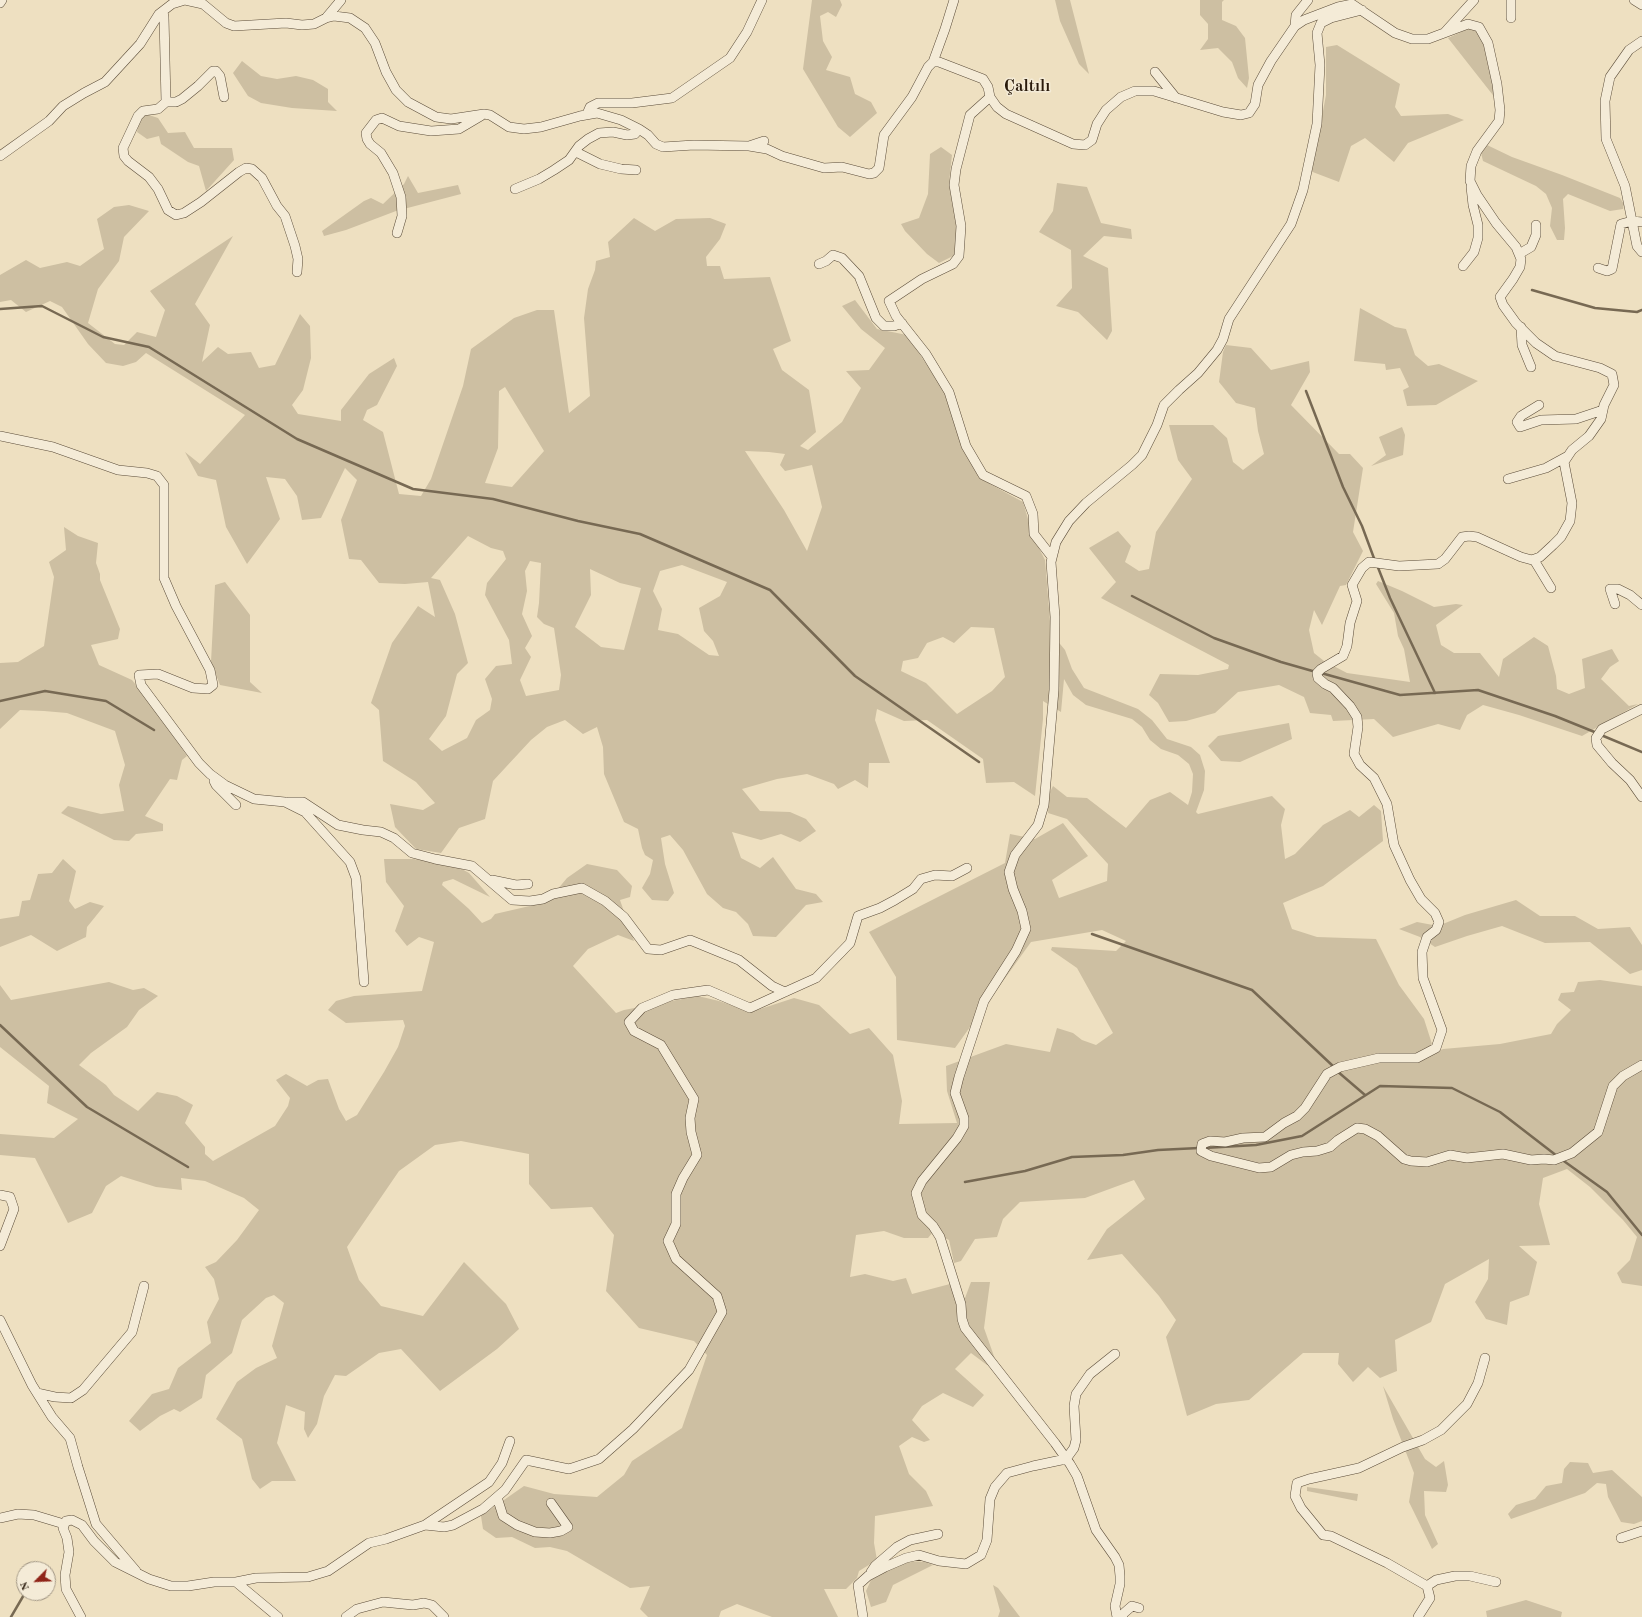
<!DOCTYPE html>
<meta charset="utf-8">
<style>
body{margin:0}
#map{position:relative;width:1642px;height:1617px;overflow:hidden;background:#eee0c1;font-family:"Old Standard TT",serif}
canvas{display:block}
.north{position:absolute;left:16px;top:1561px;width:40px;height:40px;box-sizing:border-box;background:#f4ebd7;border:1px solid #a39886;border-radius:50%;rotate:246deg;font-size:11px;font-weight:700;line-height:16px;text-align:center;color:#2a1b0c}
.north::after{content:'';display:block;margin:auto;width:14px;height:18px;background:#8f2418;clip-path:polygon(50% 0,100% 100%,50% 72%,0 100%)}
</style>
<div id="map">
<canvas width="1642" height="1617"></canvas>
<div class="north">N</div>
</div>
<script>
const ctx = document.querySelector('canvas').getContext('2d');
ctx.lineJoin = 'round';
function fillPath(path, color) {
  ctx.fillStyle = color;
  ctx.fill(path, 'evenodd');
}
function shape(rows) {
  const path = new Path2D();
  for (const r of rows) {
    path.moveTo(r[0], r[1]);
    for (let i = 2; i < r.length; i += 2) path.lineTo(r[i], r[i + 1]);
  }
  return path;
}
function stroke(path, color, width, dash) {
  ctx.strokeStyle = color;
  ctx.lineWidth = width;
  ctx.lineCap = dash ? 'butt' : 'round';
  ctx.setLineDash(dash || []);
  ctx.stroke(path);
}
function write(font, color, halo, rows, align = 'center') {
  ctx.font = font + ' "Old Standard TT",serif';
  ctx.lineWidth = 3;
  ctx.setLineDash([]);
  ctx.textBaseline = 'middle';
  ctx.strokeStyle = halo;
  ctx.fillStyle = color;
  for (const [text, x, y, turn = 0] of rows) {
    ctx.save();
    ctx.translate(x, y);
    ctx.rotate((+turn || 0) * Math.PI / 180);
    ctx.textAlign = isNaN(turn) ? turn : align;
    if (halo) ctx.strokeText(text, 0, 0);
    ctx.fillText(text, 0, 0);
    ctx.restore();
  }
}
fillPath(shape([
 [812,0,840,0,842,5,836,17,828,12,820,16,823,41,832,57,826,70,850,77,855,94,871,102,877,113,850,137,838,127,803,69],
 [1055,0,1070,0,1089,74,1079,64,1060,21],
 [1200,0,1224,0,1222,2,1222,20,1236,26,1245,38,1249,78,1247,88,1238,78,1232,62,1218,48,1200,50,1208,39,1208,24,1200,15],
 [1470,28,1478,31,1484,44,1496,99,1448,38],
 [1337,45,1400,84,1395,107,1401,116,1448,114,1464,120,1408,143,1394,162,1365,138,1351,146,1339,182,1310,171,1314,159,1326,95,1326,47],
 [242,61,261,76,277,79,296,76,313,80,328,89,328,102,337,111,292,108,261,103,248,96,233,73],
 [143,115,149,115,158,118,168,133,185,132,194,148,232,148,234,160,206,191,199,166,188,162,161,144,159,136,147,139,137,132,139,121],
 [1487,145,1512,157,1562,175,1620,198,1624,204,1623,209,1610,211,1568,194,1563,199,1565,228,1564,240,1557,240,1550,226,1552,208,1546,194,1536,186,1483,161,1481,153],
 [941,147,952,155,949,183,958,234,955,255,939,263,927,254,905,231,901,224,919,218,928,194,930,154],
 [408,176,418,193,458,185,461,194,396,211,346,230,324,236,322,231,364,201,371,198,383,204,404,184],
 [1057,183,1087,187,1101,223,1131,229,1132,239,1104,236,1083,256,1108,268,1112,331,1107,340,1078,312,1056,306,1072,288,1071,250,1039,232,1053,211],
 [129,205,149,211,124,237,119,261,98,289,88,323,115,344,124,345,137,332,156,337,165,310,150,291,233,236,195,304,210,325,202,362,218,347,228,354,251,352,259,368,275,365,300,314,310,326,311,358,303,390,292,405,298,414,341,421,341,410,369,374,394,358,397,366,377,405,367,410,363,420,383,432,399,494,421,496,431,479,463,386,471,349,514,318,537,310,554,310,569,413,590,396,584,318,588,289,595,270,596,261,610,257,608,242,634,218,655,231,676,219,710,218,726,224,720,239,706,257,707,266,720,266,724,279,770,277,791,341,773,349,782,370,809,390,816,432,800,446,808,450,842,422,861,388,846,371,869,370,885,348,861,329,842,306,855,300,877,329,907,335,948,397,979,478,1023,502,1033,536,1045,560,1051,633,1065,650,1072,669,1084,688,1138,709,1152,720,1167,739,1191,747,1200,755,1205,771,1204,790,1196,812,1198,814,1272,796,1285,809,1281,825,1285,859,1295,854,1323,825,1350,810,1359,817,1374,805,1381,811,1383,841,1323,886,1283,903,1292,929,1317,937,1376,939,1399,985,1424,1019,1432,1044,1418,1060,1443,1049,1500,1044,1551,1034,1557,1024,1571,1010,1558,1000,1561,993,1574,992,1578,982,1600,980,1642,986,1642,1286,1622,1283,1617,1273,1630,1260,1637,1237,1623,1220,1590,1187,1567,1169,1543,1178,1539,1204,1550,1245,1519,1246,1537,1262,1529,1295,1510,1302,1507,1325,1486,1319,1475,1302,1488,1279,1489,1259,1445,1284,1431,1322,1395,1340,1397,1371,1380,1378,1368,1367,1353,1382,1338,1364,1339,1353,1303,1353,1249,1400,1216,1404,1187,1416,1166,1337,1176,1320,1159,1296,1122,1254,1087,1260,1107,1229,1145,1199,1134,1180,1085,1198,1020,1202,1003,1219,997,1237,975,1239,961,1261,954,1263,949,1240,933,1232,928,1238,904,1238,884,1231,856,1235,850,1277,865,1274,893,1281,906,1278,912,1294,950,1284,965,1298,971,1282,990,1282,984,1328,995,1359,987,1365,971,1353,955,1369,984,1395,973,1407,943,1393,922,1406,912,1420,930,1440,924,1442,912,1437,899,1446,909,1474,926,1491,933,1506,875,1516,874,1543,877,1560,859,1571,857,1578,846,1589,824,1589,838,1617,772,1617,737,1604,721,1611,719,1617,648,1617,640,1609,650,1586,630,1588,567,1551,550,1547,535,1548,512,1537,496,1538,483,1529,481,1516,524,1486,554,1494,597,1497,624,1475,632,1461,682,1428,707,1355,694,1341,639,1328,606,1291,614,1235,592,1207,551,1209,529,1184,529,1154,461,1141,435,1145,399,1171,347,1247,359,1280,381,1306,423,1316,464,1262,506,1304,519,1329,497,1349,440,1391,401,1349,379,1353,346,1376,335,1375,324,1396,317,1424,308,1438,304,1429,305,1412,286,1405,277,1443,296,1481,272,1481,260,1489,252,1479,242,1439,216,1419,237,1382,256,1368,277,1358,272,1346,284,1303,274,1295,266,1298,242,1320,232,1353,206,1375,202,1398,180,1412,174,1409,160,1416,140,1431,129,1421,152,1394,169,1389,178,1368,211,1343,207,1322,219,1299,214,1279,205,1267,216,1262,237,1240,259,1210,244,1198,205,1181,181,1178,182,1190,156,1187,121,1176,106,1186,92,1213,68,1223,35,1158,0,1155,0,1134,54,1138,78,1119,47,1103,49,1086,0,1047,0,985,11,1000,109,982,133,990,144,988,158,996,139,1010,127,1027,91,1053,79,1065,106,1085,114,1095,138,1111,157,1092,177,1096,193,1105,185,1123,205,1147,205,1154,213,1161,275,1126,288,1106,290,1098,276,1080,286,1074,307,1086,318,1080,328,1079,339,1109,346,1121,357,1115,384,1072,398,1047,405,1026,403,1020,346,1023,328,1010,336,1001,354,996,422,991,434,942,419,937,407,946,395,931,404,906,386,882,384,859,413,859,451,863,469,873,490,897,453,879,443,882,442,885,469,909,482,923,491,919,495,914,547,902,567,878,587,864,617,870,632,886,630,897,620,900,634,941,618,935,588,949,573,966,616,1013,624,1010,698,996,719,1001,751,1012,794,998,819,1005,850,1034,869,1028,893,1055,902,1101,899,1124,957,1123,947,1091,946,1066,1006,1044,1050,1052,1057,1028,1073,1033,1082,1040,1096,1045,1113,1033,1077,968,1051,950,1052,947,1116,951,1126,941,1102,930,1031,942,955,1048,897,1040,896,977,869,932,1005,863,1010,834,1035,839,1063,823,1088,856,1052,880,1059,898,1107,881,1108,864,1067,819,1048,813,1049,794,1053,786,1067,797,1087,798,1126,828,1150,800,1170,792,1188,805,1192,792,1193,774,1189,764,1178,755,1161,749,1150,740,1142,727,1132,719,1086,705,1073,695,1064,679,1061,712,1043,701,1043,719,1035,796,1014,782,986,783,983,759,927,720,904,721,877,709,875,720,890,763,869,763,868,788,855,780,838,789,834,784,807,774,777,779,742,789,760,811,790,812,806,819,816,831,800,842,781,834,761,840,732,832,741,858,760,868,773,857,796,889,816,894,823,902,806,905,776,937,753,936,748,924,736,912,723,908,707,894,683,850,670,835,661,838,665,864,674,893,668,901,652,900,642,888,650,874,653,860,645,855,642,848,638,829,624,822,604,774,603,747,597,727,583,734,565,720,547,727,531,740,493,781,485,819,459,828,441,853,416,849,395,827,390,804,423,810,435,803,416,782,383,761,379,710,371,703,392,643,418,606,435,617,428,582,405,584,379,583,361,560,349,559,341,520,357,480,345,468,321,518,302,520,297,496,285,479,266,477,280,519,247,564,226,527,216,480,198,476,185,452,200,464,245,415,146,353,136,362,123,366,106,363,88,344,62,307,50,301,26,312,11,300,0,302,0,275,26,260,40,268,67,262,80,266,104,249,97,219,114,207],
 [505,387,544,451,512,487,485,483,498,448,499,391],
 [745,451,769,452,785,454,780,465,785,471,812,465,822,507,807,551,784,510],
 [468,536,491,548,503,551,506,559,487,583,485,595,509,640,512,664,496,666,485,679,492,699,490,710,476,720,467,738,442,751,429,739,446,716,457,674,468,663,455,614,440,580,431,578],
 [530,561,541,563,539,603,537,617,544,624,554,628,561,675,559,690,526,696,520,680,531,657,525,648,532,636,522,614,527,591,525,571],
 [682,565,727,582,720,596,699,608,704,631,713,641,719,656,709,655,678,634,658,630,662,609,653,591,660,571],
 [590,569,620,583,641,588,624,650,601,647,575,627,591,595],
 [971,627,994,628,1005,677,992,691,957,714,926,683,901,671,903,661,918,658,927,643,943,637,954,643],
 [1360,308,1395,327,1406,329,1415,355,1428,366,1439,364,1478,381,1436,405,1407,406,1403,390,1409,387,1400,368,1386,370,1385,364,1354,361],
 [1226,345,1251,348,1271,370,1309,361,1310,372,1291,405,1339,454,1350,454,1363,468,1353,532,1363,551,1346,585,1340,586,1322,625,1314,610,1309,630,1314,653,1324,661,1347,673,1410,682,1404,649,1398,636,1394,613,1376,584,1378,581,1402,591,1434,607,1456,604,1463,605,1436,625,1441,645,1454,653,1480,653,1499,677,1503,659,1534,637,1548,646,1556,676,1557,689,1569,694,1585,688,1582,659,1612,649,1619,661,1610,667,1601,679,1629,706,1638,704,1582,736,1519,715,1483,705,1467,715,1460,730,1438,724,1393,737,1374,719,1333,721,1331,715,1310,713,1304,697,1279,685,1238,692,1215,713,1186,721,1169,722,1158,703,1149,695,1160,674,1198,675,1228,669,1229,665,1101,598,1116,582,1089,548,1118,531,1131,546,1125,562,1139,571,1149,569,1156,532,1192,479,1178,460,1169,425,1213,425,1227,438,1233,462,1243,470,1264,454,1258,431,1255,408,1236,403,1219,382,1223,352],
 [1402,427,1405,435,1403,455,1371,466,1386,455,1379,437],
 [64,527,78,536,98,543,96,563,100,574,100,580,120,629,118,639,91,645,99,665,132,680,152,705,187,756,182,760,177,780,170,779,145,816,163,824,163,831,136,834,129,841,114,840,61,813,68,806,101,814,124,811,119,785,125,765,115,731,67,713,44,711,20,710,0,729,0,663,18,662,44,646,54,577,49,562,66,550],
 [225,582,250,615,250,682,262,693,220,685,211,662,215,585],
 [1289,723,1292,739,1240,762,1221,761,1208,746,1218,736],
 [63,859,76,871,69,901,75,909,90,902,104,906,87,927,86,937,57,951,31,935,0,947,0,919,19,916,22,901,30,900,38,874,52,873],
 [1516,900,1540,916,1575,916,1598,929,1630,927,1642,945,1642,970,1630,974,1590,942,1545,943,1502,926,1467,936,1435,947,1420,937,1399,929,1417,922,1438,926,1465,915],
 [1383,1386,1425,1459,1436,1467,1444,1461,1448,1485,1446,1492,1424,1491,1425,1515,1438,1544,1432,1549,1409,1502,1414,1473,1393,1419],
 [1570,1462,1588,1463,1593,1473,1612,1470,1642,1497,1642,1521,1634,1524,1621,1522,1608,1497,1606,1484,1597,1483,1585,1493,1511,1519,1508,1514,1516,1505,1535,1499,1546,1486,1562,1483,1564,1469],
 [1307,1487,1358,1494,1357,1501,1307,1491],
 [908,1561,925,1562,933,1565,893,1585,886,1602,871,1607,866,1591,871,1580,891,1568],
 [993,1585,998,1588,1020,1617,998,1617,1000,1611],
 [1526,1600,1562,1612,1561,1617,1487,1617,1486,1611]
]), '#cdbfa2');
stroke(shape([
 [1532,290,1595,308,1637,312,1642,310],
 [0,309,42,306,103,337,149,347,297,439,413,489,493,499,578,521,640,534,770,590,855,676,979,762],
 [1306,391,1343,487,1362,526,1375,561],
 [1377,565,1390,598,1435,693],
 [1132,596,1214,638,1281,662,1316,672],
 [1321,673,1400,695,1478,690,1555,716,1597,733],
 [0,701,45,691,106,701,154,730],
 [1601,735,1642,752],
 [1092,934,1252,990,1334,1067],
 [0,1025,87,1107,188,1167],
 [1337,1071,1365,1095],
 [1204,1148,1256,1145,1302,1136,1380,1086,1452,1088,1500,1112,1557,1156],
 [1561,1159,1607,1192,1642,1235],
 [965,1182,1025,1171,1072,1157,1123,1155,1158,1150,1199,1148],
 [11,1617,25,1593]
]), '#776953', 2.5);
const minor = shape([
 [1511,0,1511,18],
 [1634,0,1642,5],
 [0,3,2,0],
 [163,12,164,17,166,102,158,109,143,111,138,116,123,148,124,156,128,161,149,177,158,189,168,210,176,215,184,213,201,202,239,172,246,168,252,169,262,178,277,206,285,216,295,246,298,259,297,272],
 [326,18,341,0],
 [1295,26,1296,15,1308,0],
 [1444,33,1474,0],
 [1642,41,1629,50,1610,77,1605,101,1606,139,1625,186,1637,246,1642,252],
 [933,62,945,29,954,0],
 [1155,72,1176,98],
 [990,97,970,115,956,169,954,185,961,226,959,256,953,264,922,279,889,301,896,316,926,354,949,392,966,446,983,475,1026,496,1033,514,1034,534,1052,557],
 [166,102,176,102,182,99,198,86,213,71,216,71,220,76,224,97],
 [587,114,590,107,598,103,632,103,672,98,730,58,747,32,762,0],
 [749,146,764,141],
 [576,152,600,164,621,169,636,170],
 [0,156,49,121,63,106,84,93,105,82,140,44,159,14,172,4,185,0,203,4,226,23,234,26,286,23,302,25,314,24,326,18,334,16,350,18,365,28,375,43,386,72,396,90,408,102,436,117,451,119,484,114,490,115,509,127,524,129,541,127,580,116,597,113,621,120,639,129,648,135,656,144,663,147,694,145,749,146,767,149,782,156,824,168,842,167,869,174,874,173,879,168,884,135,912,97,928,67,933,62,939,62,983,79,988,87,990,97,997,107,1006,114,1073,144,1085,145,1092,140,1097,124,1106,110,1121,97,1135,91,1154,91,1223,112,1241,115,1249,113,1255,104,1258,85,1271,61,1295,26,1304,20,1338,7,1352,4,1395,33,1412,39,1428,39,1468,24,1479,27,1488,43,1497,84,1500,110,1499,121,1477,151,1471,166,1470,181,1477,195,1496,223,1516,247,1521,259,1520,267,1513,279,1500,297,1503,305,1516,323,1536,343,1555,356,1600,368,1612,374,1614,385,1604,405,1601,419,1589,436,1572,450,1564,462,1572,503,1570,521,1561,537,1553,545,1540,557,1532,560,1521,557,1477,537,1469,536,1462,537,1445,559,1438,564,1399,566,1369,562,1362,568,1352,585,1357,601,1350,623,1347,646,1343,656,1321,669,1317,673,1318,678,1325,684,1333,688,1350,706,1357,717,1358,727,1354,754,1360,765,1374,778,1387,804,1394,845,1410,880,1421,899,1435,913,1439,922,1436,930,1427,937,1422,952,1423,978,1442,1030,1436,1048,1417,1058,1379,1058,1340,1067,1327,1074,1305,1108,1297,1116,1284,1123,1265,1137,1243,1138,1225,1142,1210,1141,1202,1144,1201,1151,1211,1156,1259,1168,1271,1167,1291,1155,1303,1152,1317,1151,1330,1147,1338,1140,1357,1128,1365,1129,1378,1136,1404,1159,1411,1161,1427,1162,1450,1155,1467,1158,1503,1154,1531,1160,1544,1159,1554,1160,1572,1153,1598,1132,1613,1086,1623,1076,1642,1065],
 [515,189,539,179,554,170,569,160,579,146,588,139,599,133,613,132,627,135,635,134,639,129],
 [397,233,402,216,401,197,393,173,381,153,370,144,367,139,366,133,376,120,382,118,399,126,431,131,459,129,481,116],
 [1519,254,1531,247,1536,235,1536,225],
 [819,264,826,261,833,255,842,258,859,276,876,318,884,326,894,326,902,323],
 [1463,266,1474,252,1478,238,1478,225,1473,205,1471,187],
 [1598,268,1607,271,1612,269,1621,224,1632,221,1642,222],
 [1521,327,1522,345,1531,367],
 [1539,405,1521,416,1517,422,1520,427,1541,420,1576,419,1603,410],
 [0,436,53,447,118,470,147,473,157,476,164,485,164,578,176,606,210,670,213,685,208,689,193,688,158,674,139,675,141,685,199,763,210,774,225,785,254,799,285,802,305,812,350,862,356,878,364,982],
 [1508,479,1546,468,1568,456],
 [1534,560,1551,588],
 [1615,604,1610,589,1618,589,1630,595,1642,605],
 [1642,709,1602,729,1596,738,1597,745,1612,763,1630,780,1642,797],
 [214,781,216,785,236,805],
 [288,802,303,802,338,825,363,830,381,832,394,838,412,853,435,859,472,866,512,900,530,901,543,899,553,894,582,888,605,901,624,917,648,949,661,950,690,940,739,960,772,986,785,992],
 [492,880,516,885,528,884],
 [0,1195,10,1197,14,1209,0,1246],
 [0,1320,32,1385,52,1417,70,1438,78,1467,96,1524,136,1571],
 [37,1393,55,1397,71,1398,83,1390,132,1332,144,1286],
 [497,1497,503,1516,517,1525,535,1532,550,1533,561,1531,568,1527,551,1503],
 [0,1518,18,1514,34,1515,64,1524],
 [425,1525,489,1482,502,1463,510,1441],
 [1621,1538,1642,1531],
 [871,1572,875,1566,897,1547,910,1540,938,1534],
 [236,1582,256,1578,308,1577,328,1571,369,1543,386,1539,425,1525,444,1527,453,1525,483,1509,505,1490,526,1460,569,1469,599,1459,633,1429,689,1370,722,1312,717,1296,676,1259,668,1241,676,1224,676,1194,683,1178,697,1155,691,1132,690,1118,694,1099,661,1045,634,1031,629,1022,642,1008,673,995,708,990,750,1008,785,992,816,978,850,943,858,916,880,908,895,900,913,889,921,879,935,875,952,876,967,868],
 [1427,1586,1436,1580,1455,1576,1470,1576,1496,1582],
 [81,1617,66,1589,65,1575,69,1552,67,1538,63,1528,66,1521,72,1520,82,1525,94,1541,115,1562,149,1579,171,1586,188,1586,214,1582,236,1582,278,1617],
 [346,1617,357,1609,383,1602,413,1605,424,1603,432,1605,444,1617],
 [863,1617,858,1585,868,1576,885,1567,906,1558,919,1555,939,1561,966,1564,981,1555,987,1540,990,1499,995,1487,1007,1473,1033,1466,1066,1459,1074,1448,1076,1440,1074,1406,1076,1394,1090,1374,1115,1354],
 [1117,1617,1115,1606,1120,1584,1120,1576,1119,1565,1115,1557,1096,1530,1077,1476,1070,1464,1055,1443,965,1328,962,1319,961,1304,940,1237,933,1226,922,1215,916,1193,922,1181,957,1138,964,1126,964,1118,955,1093,959,1077,984,1001,1016,951,1026,929,1022,911,1013,889,1009,872,1015,855,1038,825,1044,805,1054,690,1055,617,1051,562,1056,542,1069,521,1086,503,1132,465,1142,455,1157,425,1164,405,1179,390,1198,373,1217,350,1223,339,1229,319,1291,224,1303,190,1317,124,1320,65,1317,33,1321,23,1331,18,1362,10],
 [1122,1617,1124,1613,1132,1606,1139,1608],
 [1418,1617,1430,1598,1427,1586,1387,1563,1331,1536,1323,1535,1301,1508,1295,1496,1297,1483,1309,1479,1359,1468,1403,1447,1423,1440,1441,1430,1467,1404,1478,1383,1485,1358]
]);
stroke(minor, '#5b4c39', 10);
stroke(minor, '#f4ebd7', 9);
write('bold 17px', '#2a1b0c', '#f4ebd7', [
 ["Çaltılı",1027,87]
]);
</script>
